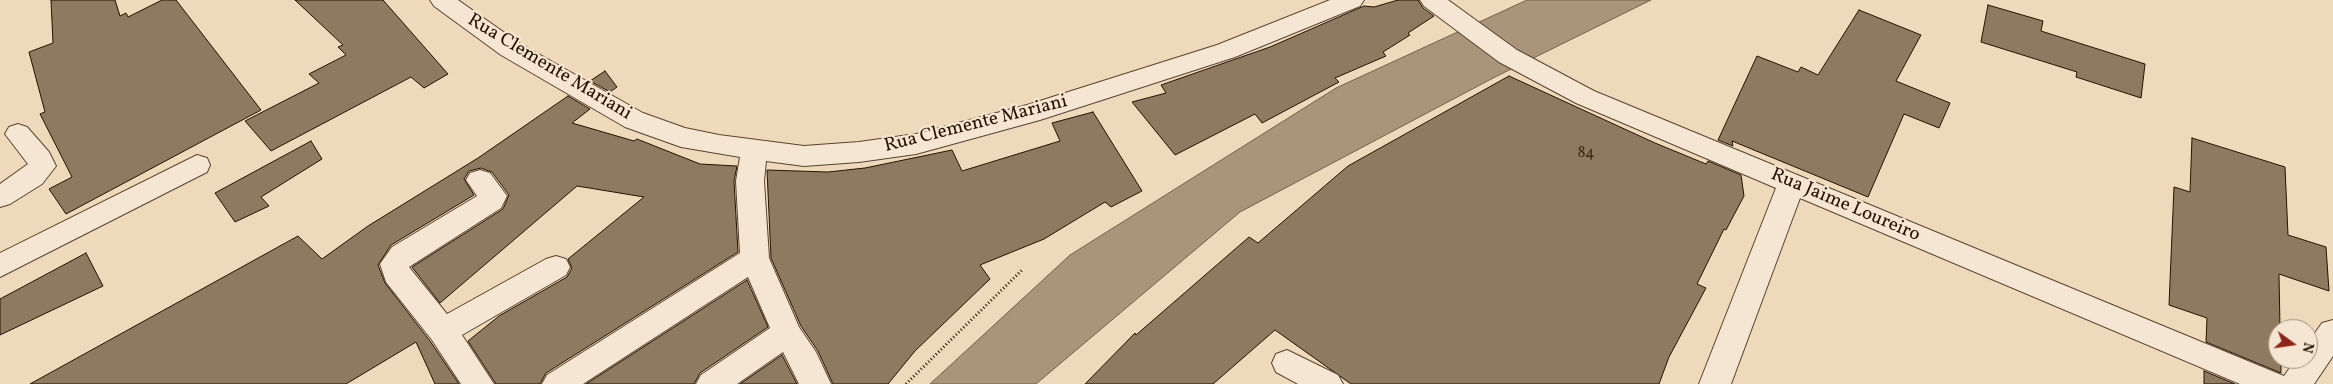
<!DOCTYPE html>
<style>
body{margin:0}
#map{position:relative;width:2333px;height:384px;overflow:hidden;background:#eed9bb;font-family:Vollkorn,serif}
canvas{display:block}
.north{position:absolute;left:2268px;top:319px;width:50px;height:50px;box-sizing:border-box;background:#f4e6d3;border:1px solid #a2917f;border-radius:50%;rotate:104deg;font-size:14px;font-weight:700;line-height:20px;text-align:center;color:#261200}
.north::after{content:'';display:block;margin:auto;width:18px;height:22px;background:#8f2418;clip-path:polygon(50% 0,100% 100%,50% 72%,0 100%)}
</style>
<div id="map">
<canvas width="2333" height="384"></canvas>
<div class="north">N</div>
</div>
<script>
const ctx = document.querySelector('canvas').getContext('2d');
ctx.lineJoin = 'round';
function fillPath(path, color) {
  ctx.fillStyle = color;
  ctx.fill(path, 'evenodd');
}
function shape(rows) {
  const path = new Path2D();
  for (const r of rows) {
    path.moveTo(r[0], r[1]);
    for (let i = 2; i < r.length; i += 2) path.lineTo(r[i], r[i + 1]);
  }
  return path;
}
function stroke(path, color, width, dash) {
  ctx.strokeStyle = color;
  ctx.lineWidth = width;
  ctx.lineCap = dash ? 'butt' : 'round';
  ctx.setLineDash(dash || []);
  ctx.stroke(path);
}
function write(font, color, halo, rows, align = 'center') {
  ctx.font = font + ' Vollkorn,serif';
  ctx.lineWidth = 4.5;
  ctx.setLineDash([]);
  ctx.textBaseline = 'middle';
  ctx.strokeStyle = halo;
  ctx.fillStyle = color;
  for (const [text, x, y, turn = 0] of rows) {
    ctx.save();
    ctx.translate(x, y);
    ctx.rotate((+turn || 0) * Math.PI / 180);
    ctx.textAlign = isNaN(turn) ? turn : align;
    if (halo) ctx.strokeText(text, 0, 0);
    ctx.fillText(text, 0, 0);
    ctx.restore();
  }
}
const water = shape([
 [1527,0,1651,0,1495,77,1240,212,1036,384,930,384,1070,255,1336,88,1527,0]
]);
fillPath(water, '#aa957b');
stroke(water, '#75614a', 1);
const building = shape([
 [51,0,115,0,120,16,126,13,128,17,162,0,176,0,261,110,66,214,49,189,72,177,40,114,45,112,29,52,53,43,51,0],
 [295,0,383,0,448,74,424,88,411,77,271,151,245,121,319,83,309,74,346,55,338,47,343,45,295,0],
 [1398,0,1418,0,1423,8,1434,16,1408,33,1410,35,1383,52,1386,56,1335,78,1339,82,1262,123,1255,114,1175,155,1132,102,1166,93,1161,85,1270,47,1364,6,1374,7,1398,0],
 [1988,5,2043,21,2041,31,2145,64,2141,98,2076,77,2077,72,1981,42,1988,5],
 [1859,10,1921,35,1896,81,1950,103,1939,128,1904,114,1868,197,1732,141,1733,146,1718,140,1757,56,1798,72,1801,67,1818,75,1859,10],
 [605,71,617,87,610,92,590,81,605,71],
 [1509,76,1655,143,1706,164,1708,161,1741,175,1744,196,1726,230,1724,229,1697,284,1706,288,1669,357,1659,384,1351,384,1275,330,1213,384,1085,384,1135,333,1136,335,1249,237,1258,243,1348,166,1509,76],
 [568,96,590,109,572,123,634,141,637,139,700,164,737,166,734,181,738,252,546,373,540,384,496,384,468,341,499,316,567,277,572,268,568,259,644,197,577,186,440,303,412,267,503,209,509,195,492,172,481,168,469,171,464,179,474,195,391,245,378,265,385,283,430,341,459,384,435,384,416,342,346,384,30,384,298,236,322,259,368,226,478,158,568,96],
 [1093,112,1142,191,1111,207,1105,202,1044,239,980,265,990,279,915,351,888,384,833,384,818,351,801,326,771,258,767,170,828,172,865,168,952,150,962,171,1060,141,1052,123,1093,112],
 [2192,138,2285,167,2288,235,2326,247,2329,291,2279,274,2280,329,2278,329,2278,359,2281,359,2281,373,2206,342,2207,318,2169,305,2174,187,2190,192,2192,138],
 [311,141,322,159,261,197,269,206,235,222,215,193,311,141],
 [86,253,103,286,0,335,0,299,86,253],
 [747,280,768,327,700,373,694,384,586,384,747,280],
 [782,355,797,384,740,384,782,355],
 [2204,371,2235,384,2204,384,2204,371]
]);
fillPath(building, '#8e7961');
stroke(building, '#261200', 1);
const minor = shape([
 [430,0,458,0,519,43,643,113,685,128,719,135,804,146,859,142,916,134,1027,105,1217,45,1330,0,1364,0,1360,6,1235,57,1040,120,916,154,859,162,804,166,766,161,764,181,769,258,799,327,816,352,831,384,799,384,783,352,737,384,696,384,701,375,770,328,748,277,583,384,542,384,547,375,740,253,736,181,740,157,681,147,625,127,501,55,434,6,430,0],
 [1420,0,1448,0,1517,50,1594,91,2284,376,2296,359,2308,359,2308,343,2322,323,2333,320,2333,356,2314,384,2240,384,1800,198,1731,384,1699,384,1776,188,1576,103,1499,62,1424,6,1420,0],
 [18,124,27,127,49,152,56,166,42,184,10,204,0,207,0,184,28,164,5,134,9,127,18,124],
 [197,155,207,158,210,165,207,172,0,277,0,253,197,155],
 [480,170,490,173,507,196,501,208,409,267,447,314,546,259,556,256,566,259,570,267,566,275,462,335,494,384,461,384,432,340,386,282,380,264,392,247,477,196,466,180,470,173,480,170],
 [1287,350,1338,375,1343,384,1298,384,1276,372,1272,363,1276,354,1287,350]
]);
stroke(minor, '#58442f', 2);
stroke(shape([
 [906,384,1022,270]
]), '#261200', 3, [1, 2.5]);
fillPath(minor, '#f4e6d3');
write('16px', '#402c18', null, [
 ["84",1586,154]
]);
write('19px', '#261200', '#f4e6d3', [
 ["Rua Clemente Mariani",549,68,31],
 ["Rua Clemente Mariani",976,125,-14],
 ["Rua Jaime Loureiro",1845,206,23]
]);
</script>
